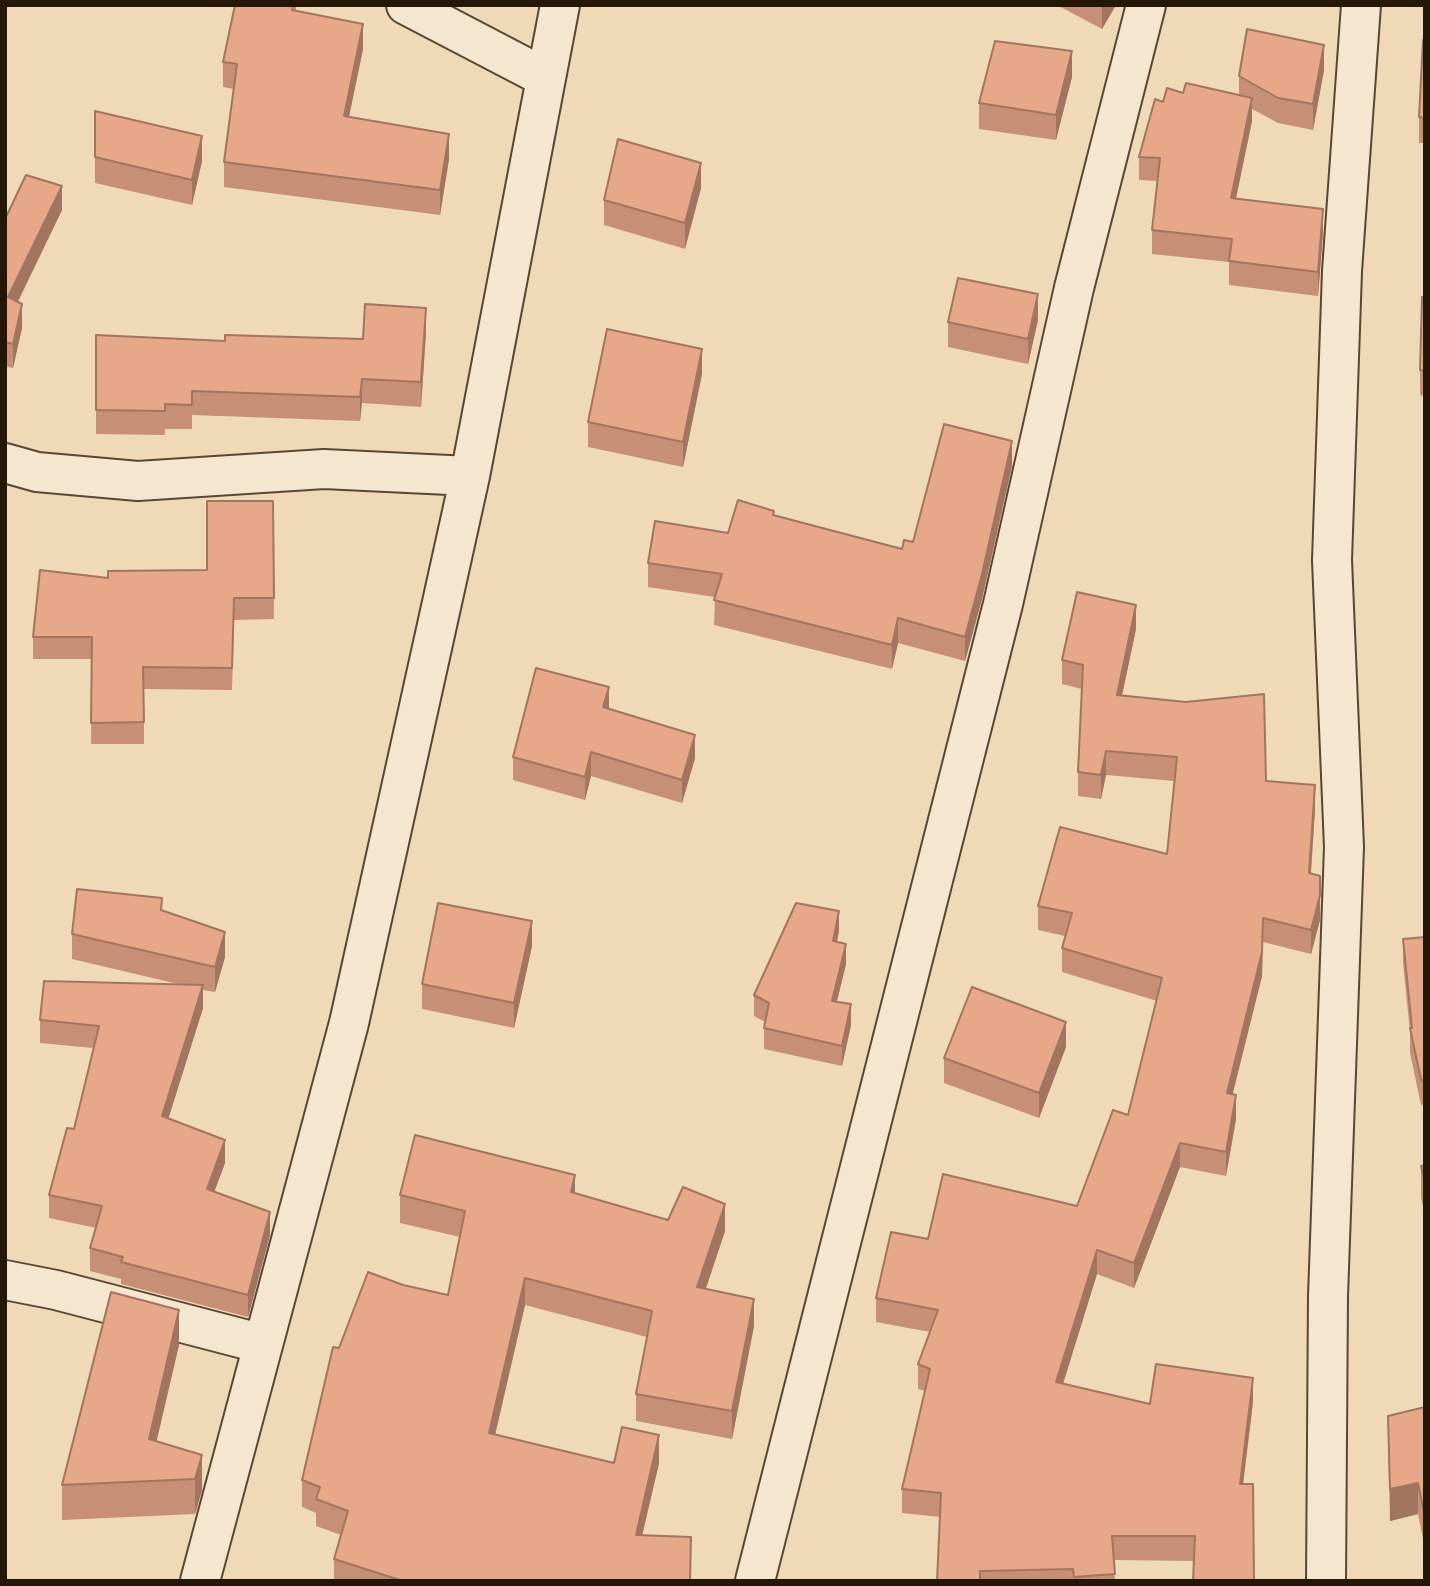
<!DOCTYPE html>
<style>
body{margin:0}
#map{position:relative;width:1430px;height:1586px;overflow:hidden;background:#f0d9b6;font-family:"IM FELL Great Primer",serif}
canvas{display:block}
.frame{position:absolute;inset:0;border:7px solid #251707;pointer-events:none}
</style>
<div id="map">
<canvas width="1430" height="1586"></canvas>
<div class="frame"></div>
</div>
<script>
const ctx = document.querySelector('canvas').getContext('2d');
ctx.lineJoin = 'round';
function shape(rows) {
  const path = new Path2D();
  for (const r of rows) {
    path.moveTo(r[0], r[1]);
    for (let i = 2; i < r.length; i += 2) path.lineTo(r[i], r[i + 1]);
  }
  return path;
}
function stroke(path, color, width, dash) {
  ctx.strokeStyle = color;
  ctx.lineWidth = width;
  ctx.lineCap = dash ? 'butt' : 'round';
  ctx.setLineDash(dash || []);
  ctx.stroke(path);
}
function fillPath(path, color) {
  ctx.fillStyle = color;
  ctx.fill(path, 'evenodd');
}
const minor = shape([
 [406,5,546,78],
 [5,463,37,472,138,481,324,469,470,476],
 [5,1280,56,1290,263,1344],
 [200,1581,349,1023,470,476,560,5],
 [755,1581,1003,604,1074,288,1146,5],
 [1326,1581,1328,1296,1344,847,1332,560,1342,271,1361,5]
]);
stroke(minor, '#584833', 42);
stroke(minor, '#f5e6d0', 38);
fillPath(shape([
 [296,5,296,10,363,49,349,116,449,159,440,215,224,187,224,162,234,89,223,87,223,62],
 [1057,5,1116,5,1102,29],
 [1425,40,1425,143,1419,143,1419,117],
 [1324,70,1313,130,1278,123,1252,109,1252,121,1236,199,1323,233,1318,296,1229,285,1229,262,1152,254,1152,230,1158,181,1139,180,1139,157,1163,102,1183,93,1239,95,1239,76],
 [1072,77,1056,140,979,129,979,103],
 [95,111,202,161,192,205,95,183],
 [701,188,685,249,604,225,604,200],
 [62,210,18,302,22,328,13,368,5,366,5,214],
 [1425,297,1425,396,1420,395,1420,370],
 [1038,320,1028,364,948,347,948,322],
 [426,332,421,407,362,403,360,421,192,415,192,429,165,429,165,435,96,434,96,335,225,341,363,339],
 [702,374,683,467,588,447,588,422],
 [1425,452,1425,515,1424,515],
 [1012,466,982,599,965,661,898,643,892,669,714,625,715,597,648,587,648,563,774,515,902,549,913,542],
 [273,501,274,619,234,620,232,690,144,689,144,744,91,744,92,659,33,659,33,637,108,578,207,570],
 [1136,629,1122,695,1315,809,1311,874,1320,900,1320,920,1311,954,1263,942,1262,976,1232,1094,1236,1119,1226,1176,1180,1167,1134,1288,1097,1274,1063,1384,1150,1404,1253,1402,1243,1484,1194,1561,1114,1560,1115,1581,937,1581,940,1517,902,1513,902,1489,925,1391,918,1389,918,1364,930,1332,876,1322,876,1298,928,1239,1077,1206,1128,1115,1157,1001,1062,972,1062,948,1065,936,1038,930,1038,906,1167,854,1174,781,1106,775,1101,799,1078,796,1078,772,1082,689,1062,684,1062,660],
 [609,709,695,758,682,803,591,776,585,800,513,780,513,757],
 [162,910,225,957,215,992,203,990,203,1008,168,1119,225,1163,214,1192,270,1235,248,1317,121,1284,121,1279,90,1271,90,1248,96,1228,49,1218,49,1195,74,1129,93,1048,40,1043,40,1020,182,985,72,959,72,934],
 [839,931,837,942,846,964,837,1001,851,1025,842,1066,764,1049,764,1028,765,1022,754,1016,754,995],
 [1425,937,1425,1104,1421,1105,1410,1053,1410,1032,1403,963,1403,939],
 [532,946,514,1028,422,1009,422,984],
 [1066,1047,1039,1118,944,1083,944,1058],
 [1425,1165,1425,1216,1421,1198,1421,1166],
 [575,1193,668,1220,725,1231,706,1289,754,1326,732,1439,636,1421,636,1394,647,1337,525,1305,495,1435,614,1463,659,1463,642,1535,691,1581,334,1581,334,1559,341,1535,316,1526,316,1513,302,1507,302,1480,339,1348,403,1285,448,1295,460,1237,400,1223,400,1195],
 [179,1345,156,1441,202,1455,202,1490,195,1514,62,1520,62,1485],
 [1425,1407,1425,1549,1418,1514,1390,1521,1388,1447,1388,1416]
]), '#c79076');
fillPath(shape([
 [1102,5,1116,5,1102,29],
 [363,24,363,49,344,141,344,116],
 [1324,45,1324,70,1313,130,1313,104],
 [1072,51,1072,77,1056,140,1056,115],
 [1252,98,1252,121,1231,221,1231,198],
 [449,134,449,159,440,215,440,190],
 [202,136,202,161,192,205,192,180],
 [701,163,701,188,685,249,685,223],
 [62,186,62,210,8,321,8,297],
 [1323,209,1323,233,1318,296,1318,272],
 [1038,294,1038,320,1028,364,1028,339],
 [22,304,22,328,13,368,13,344],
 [426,308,426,332,421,407,421,382],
 [702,349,702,374,683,467,683,442],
 [362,379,362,403,360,421,360,397],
 [1012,441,1012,466,982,599,965,661,965,637],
 [1136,605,1136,629,1117,719,1117,695],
 [898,618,898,643,892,669,892,645],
 [609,687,609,711,603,707],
 [695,735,695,758,682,803,682,780],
 [1106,751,1106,775,1101,799,1101,775],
 [591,752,591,776,585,800,585,777],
 [1315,785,1315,809,1309,898,1309,873],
 [1320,876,1320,920,1311,954,1311,930],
 [839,911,839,931,833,961,833,941],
 [1263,918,1262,976,1227,1117,1227,1093],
 [532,921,532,946,514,1028,514,1003],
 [225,932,225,957,215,992,215,967],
 [846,944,846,964,832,1021,832,1001],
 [203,985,203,1008,162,1139,162,1116],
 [851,1004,851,1025,842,1066,842,1046],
 [1066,1022,1066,1047,1039,1118,1039,1093],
 [1236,1095,1236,1119,1226,1176,1226,1152],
 [225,1140,225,1163,207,1211,207,1189],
 [1180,1143,1180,1167,1134,1288,1134,1263],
 [575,1175,575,1202,571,1192],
 [725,1204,725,1231,697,1314,697,1287],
 [270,1212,270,1235,248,1317,248,1295],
 [1097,1250,1097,1274,1056,1406,1056,1382],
 [525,1278,525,1305,489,1461,489,1433],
 [754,1299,754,1326,732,1439,732,1411],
 [179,1310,179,1345,149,1474,149,1439],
 [1253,1378,1253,1402,1240,1508,1240,1484],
 [659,1435,659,1463,636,1562,636,1535],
 [202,1455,202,1490,195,1514,195,1479],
 [1418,1483,1418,1514,1390,1521,1390,1489]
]), '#a27560');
const building = shape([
 [235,5,293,5,292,10,363,24,344,116,449,134,440,190,224,162,237,64,223,62,235,5],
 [1247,29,1324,45,1313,104,1278,98,1239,76,1247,29],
 [1423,40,1425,40,1425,118,1419,117,1423,40],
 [995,41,1072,51,1056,115,979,103,995,41],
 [1186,83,1252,98,1231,198,1323,209,1318,272,1229,261,1232,239,1152,230,1160,158,1139,157,1155,99,1163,102,1167,88,1183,93,1186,83],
 [95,111,202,136,192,180,95,157,95,111],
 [618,139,701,163,685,223,604,200,618,139],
 [26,175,62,186,8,297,22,304,13,344,5,342,5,214,7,215,26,175],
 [958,278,1038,294,1028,339,948,322,958,278],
 [1422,297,1425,297,1425,371,1420,370,1422,297],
 [365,304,426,308,421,382,362,379,360,397,192,391,192,405,165,404,165,411,96,410,96,335,225,341,225,335,363,339,365,304],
 [607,329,702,349,683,442,588,422,607,329],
 [944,424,1012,441,982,574,965,637,898,618,892,645,714,600,722,574,648,563,655,521,728,533,738,500,774,511,773,515,902,549,904,540,913,542,944,424],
 [1425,452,1425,490,1424,490,1425,452],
 [207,501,273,501,274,598,234,598,232,668,143,667,144,722,91,723,92,637,33,637,40,570,108,578,108,571,207,570,207,501],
 [1077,592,1136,605,1117,695,1186,702,1264,694,1266,781,1315,785,1309,873,1320,876,1320,895,1311,930,1263,918,1262,952,1227,1093,1236,1095,1226,1152,1180,1143,1134,1263,1097,1250,1056,1382,1150,1404,1156,1364,1253,1378,1240,1484,1253,1484,1254,1581,1193,1581,1195,1536,1112,1536,1115,1574,1074,1577,1073,1569,980,1571,980,1581,937,1581,941,1493,902,1489,930,1369,918,1364,938,1310,876,1298,891,1232,928,1239,943,1174,1077,1206,1113,1110,1128,1115,1162,978,1062,948,1072,913,1038,906,1060,827,1167,854,1177,757,1106,751,1101,775,1078,772,1083,665,1062,660,1077,592],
 [536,668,609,687,603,707,695,735,682,780,591,752,585,777,513,757,536,668],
 [77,889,162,898,161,910,225,932,215,967,72,934,77,889],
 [438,903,532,921,514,1003,422,984,438,903],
 [796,903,839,911,833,941,846,944,832,1001,851,1004,842,1046,764,1028,769,1003,754,995,796,903],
 [1425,937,1425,1080,1421,1080,1410,1028,1412,1028,1403,939,1425,937],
 [44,981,203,985,162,1116,225,1140,207,1189,270,1212,248,1295,121,1262,123,1257,90,1248,102,1206,49,1195,67,1128,74,1129,99,1026,40,1020,44,981],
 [972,987,1066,1022,1039,1093,944,1058,972,987],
 [415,1135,575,1175,571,1192,668,1220,683,1187,725,1204,697,1287,754,1299,732,1411,636,1394,652,1311,525,1278,489,1433,614,1463,622,1427,659,1435,636,1535,691,1537,690,1581,403,1581,334,1559,348,1511,316,1499,320,1487,302,1480,333,1347,339,1348,368,1272,403,1285,448,1295,465,1211,400,1195,415,1135],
 [1425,1165,1425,1184,1421,1166,1425,1165],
 [111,1292,179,1310,149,1439,202,1455,195,1479,62,1485,111,1292],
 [1425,1407,1425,1517,1418,1483,1390,1489,1388,1416,1425,1407]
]);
fillPath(building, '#e7a789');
stroke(building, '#a27560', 2);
</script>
